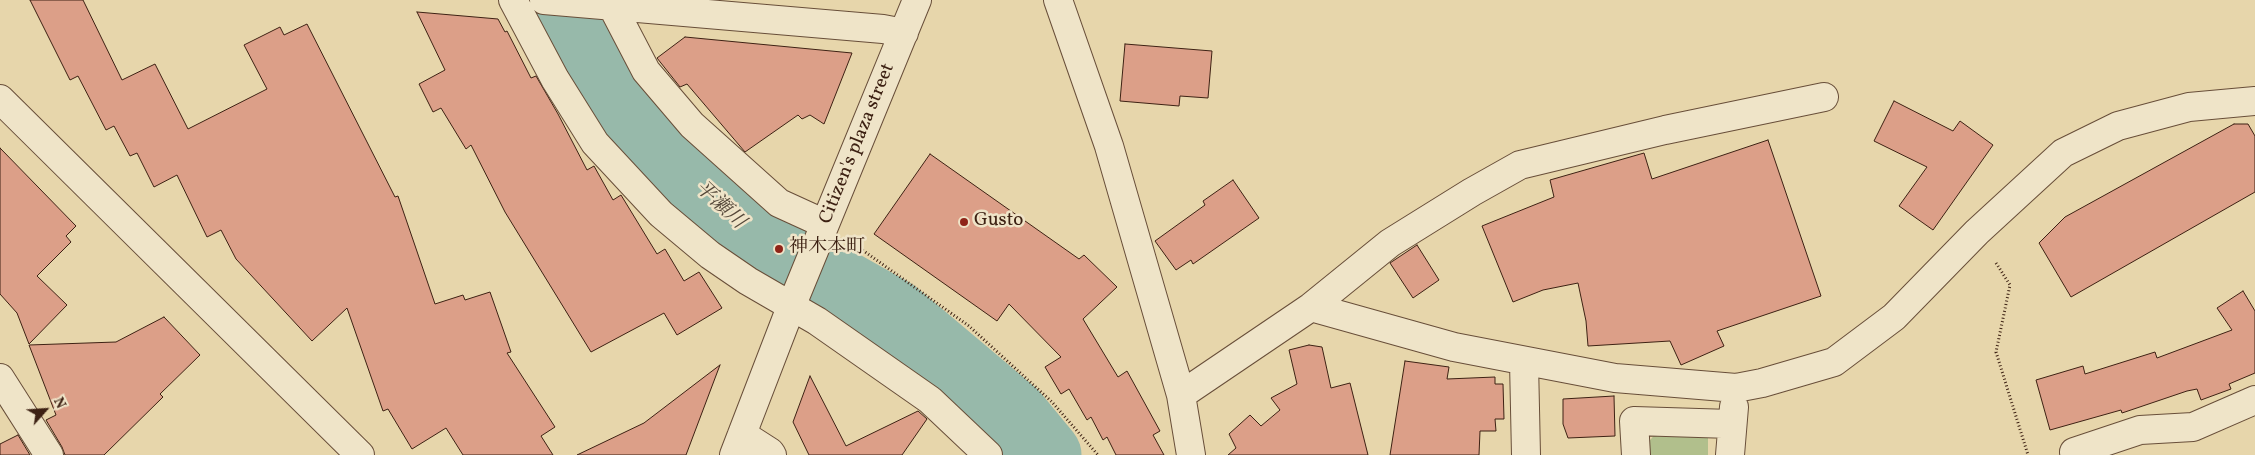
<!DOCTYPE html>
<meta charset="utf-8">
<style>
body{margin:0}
#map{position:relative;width:2255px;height:455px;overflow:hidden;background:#e7d6ab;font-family:Vollkorn,serif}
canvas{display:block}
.north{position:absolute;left:20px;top:385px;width:50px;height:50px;-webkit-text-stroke:4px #efe4c8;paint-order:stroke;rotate:64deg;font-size:14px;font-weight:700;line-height:20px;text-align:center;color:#3d2113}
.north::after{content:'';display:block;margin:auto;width:18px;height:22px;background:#3d2113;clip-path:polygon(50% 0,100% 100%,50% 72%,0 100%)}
</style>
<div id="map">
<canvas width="2255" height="455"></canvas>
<div class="north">N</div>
</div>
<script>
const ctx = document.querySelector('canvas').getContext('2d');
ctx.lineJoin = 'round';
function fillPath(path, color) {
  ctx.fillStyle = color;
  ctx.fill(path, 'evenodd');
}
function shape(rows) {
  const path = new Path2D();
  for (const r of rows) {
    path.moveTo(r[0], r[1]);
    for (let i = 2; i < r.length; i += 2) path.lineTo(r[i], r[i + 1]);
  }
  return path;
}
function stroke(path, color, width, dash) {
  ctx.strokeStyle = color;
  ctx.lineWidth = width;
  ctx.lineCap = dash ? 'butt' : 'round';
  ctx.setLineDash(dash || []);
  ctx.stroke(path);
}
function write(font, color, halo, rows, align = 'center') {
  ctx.font = font + ' Vollkorn,"Noto Serif JP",serif';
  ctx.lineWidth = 5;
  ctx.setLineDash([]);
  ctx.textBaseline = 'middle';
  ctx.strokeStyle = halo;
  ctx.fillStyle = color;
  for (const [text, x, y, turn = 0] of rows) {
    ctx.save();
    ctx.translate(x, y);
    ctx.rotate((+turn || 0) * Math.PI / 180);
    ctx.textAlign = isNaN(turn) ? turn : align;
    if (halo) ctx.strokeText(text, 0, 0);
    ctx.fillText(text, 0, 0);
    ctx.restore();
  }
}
fillPath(shape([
 [1657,432,1708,438,1708,455,1646,455,1645,446]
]), '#b1bf8c');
stroke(shape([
 [556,0,581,46,649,136,738,227,893,314,1013,415,1046,455]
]), '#97b9aa', 71);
const building = shape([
 [30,0,83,0,122,80,155,64,188,129,267,89,244,45,280,27,284,35,307,24,395,197,398,196,435,304,463,295,465,300,490,292,511,352,507,353,555,427,541,436,553,455,463,455,446,428,412,449,388,409,383,411,347,308,312,341,236,259,221,230,207,237,177,175,154,187,137,153,130,156,114,126,106,130,78,76,70,80,30,0],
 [417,12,498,19,505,32,507,31,531,78,536,76,558,114,587,170,594,166,613,200,621,195,657,254,665,249,684,281,699,272,722,308,677,335,664,313,591,352,505,212,471,145,466,149,441,108,433,112,419,84,445,70,417,12],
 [685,37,852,53,824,124,810,115,802,119,798,115,745,152,687,84,680,87,657,58,685,37],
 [1125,44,1212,51,1208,98,1180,96,1179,106,1120,101,1125,44],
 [1894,101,1953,131,1960,121,1993,145,1933,230,1899,206,1927,167,1874,141,1894,101],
 [2234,124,2248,124,2255,136,2255,192,2071,297,2039,243,2065,217,2234,124],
 [1768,140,1821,296,1717,331,1724,346,1681,365,1670,341,1588,346,1586,321,1578,283,1543,290,1513,302,1482,226,1554,197,1550,180,1644,153,1652,179,1768,140],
 [0,148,76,226,66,236,71,242,37,276,67,305,29,344,17,313,0,294,0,148],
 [930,154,1079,259,1084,255,1117,287,1083,319,1118,377,1127,371,1160,431,1153,435,1164,455,1116,455,1107,437,1103,440,1091,417,1087,420,1069,389,1061,394,1045,367,1061,357,1009,304,997,321,874,234,930,154],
 [1233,180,1259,218,1193,264,1191,260,1176,270,1155,241,1205,205,1203,201,1233,180],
 [1417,245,1439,280,1413,298,1390,263,1417,245],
 [2243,291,2255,311,2255,373,2229,384,2231,389,2201,400,2197,389,2187,391,2122,413,2121,410,2050,430,2036,380,2083,366,2085,374,2155,352,2157,358,2232,330,2217,308,2243,291],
 [164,317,200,355,160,394,163,397,104,455,65,455,62,447,46,420,56,415,29,345,116,342,164,317],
 [1309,345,1322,347,1331,388,1350,383,1368,455,1228,455,1236,448,1229,434,1250,415,1261,426,1280,410,1271,398,1297,384,1289,350,1309,345],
 [1405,361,1449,367,1447,379,1495,377,1495,384,1503,384,1504,419,1495,419,1496,431,1480,431,1479,455,1390,455,1405,361],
 [720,365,686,455,577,455,644,423,720,365],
 [810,376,846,446,918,411,927,419,902,455,809,455,793,422,810,376],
 [1614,396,1615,436,1568,438,1563,424,1563,399,1614,396],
 [18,435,30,455,0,455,0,444,18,435]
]);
fillPath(building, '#dc9f88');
stroke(building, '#3d2113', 1);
const minor = shape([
 [513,0,555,79,595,143,661,214,710,255,748,281,817,321,930,400,988,455],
 [544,0,883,29,904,33],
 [609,0,646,71,692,125,779,203,825,224],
 [1058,0,1109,146,1181,395,1191,455],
 [0,99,360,455],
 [1311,307,1454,347,1615,378,1736,388,1762,383,1834,362,1894,317,1977,232,2063,153,2118,126,2189,107,2255,101],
 [1524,362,1526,455],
 [0,378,49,455],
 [1181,395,1311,307,1390,243,1472,192,1520,165,1665,130,1824,97],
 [742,434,770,452,772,455],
 [2074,452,2140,430,2193,427,2255,400],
 [734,455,791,307,917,0],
 [1636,455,1634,421,1731,424],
 [1730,455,1734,407]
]);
stroke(minor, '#684e39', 30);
stroke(shape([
 [854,244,969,326,1052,402,1098,455],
 [1996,263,2010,285,1996,352,2028,455]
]), '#3d2113', 3, [1, 2.5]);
stroke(minor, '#efe4c8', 28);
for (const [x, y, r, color] of [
 [964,222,5,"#8f2418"],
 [779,249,5,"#8f2418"]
]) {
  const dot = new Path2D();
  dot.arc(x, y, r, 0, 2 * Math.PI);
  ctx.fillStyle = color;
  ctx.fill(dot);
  stroke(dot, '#efe4c8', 2);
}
write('19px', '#3d2113', '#efe4c8', [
 ["Citizen's plaza street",858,144,-68]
]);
write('19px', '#3d2113', '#efe4c8', [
 ["Gusto",974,222],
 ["神木本町",789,249]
], 'left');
write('italic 20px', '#544739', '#efe4c8', [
 ["平瀬川",719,206,43]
]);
</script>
